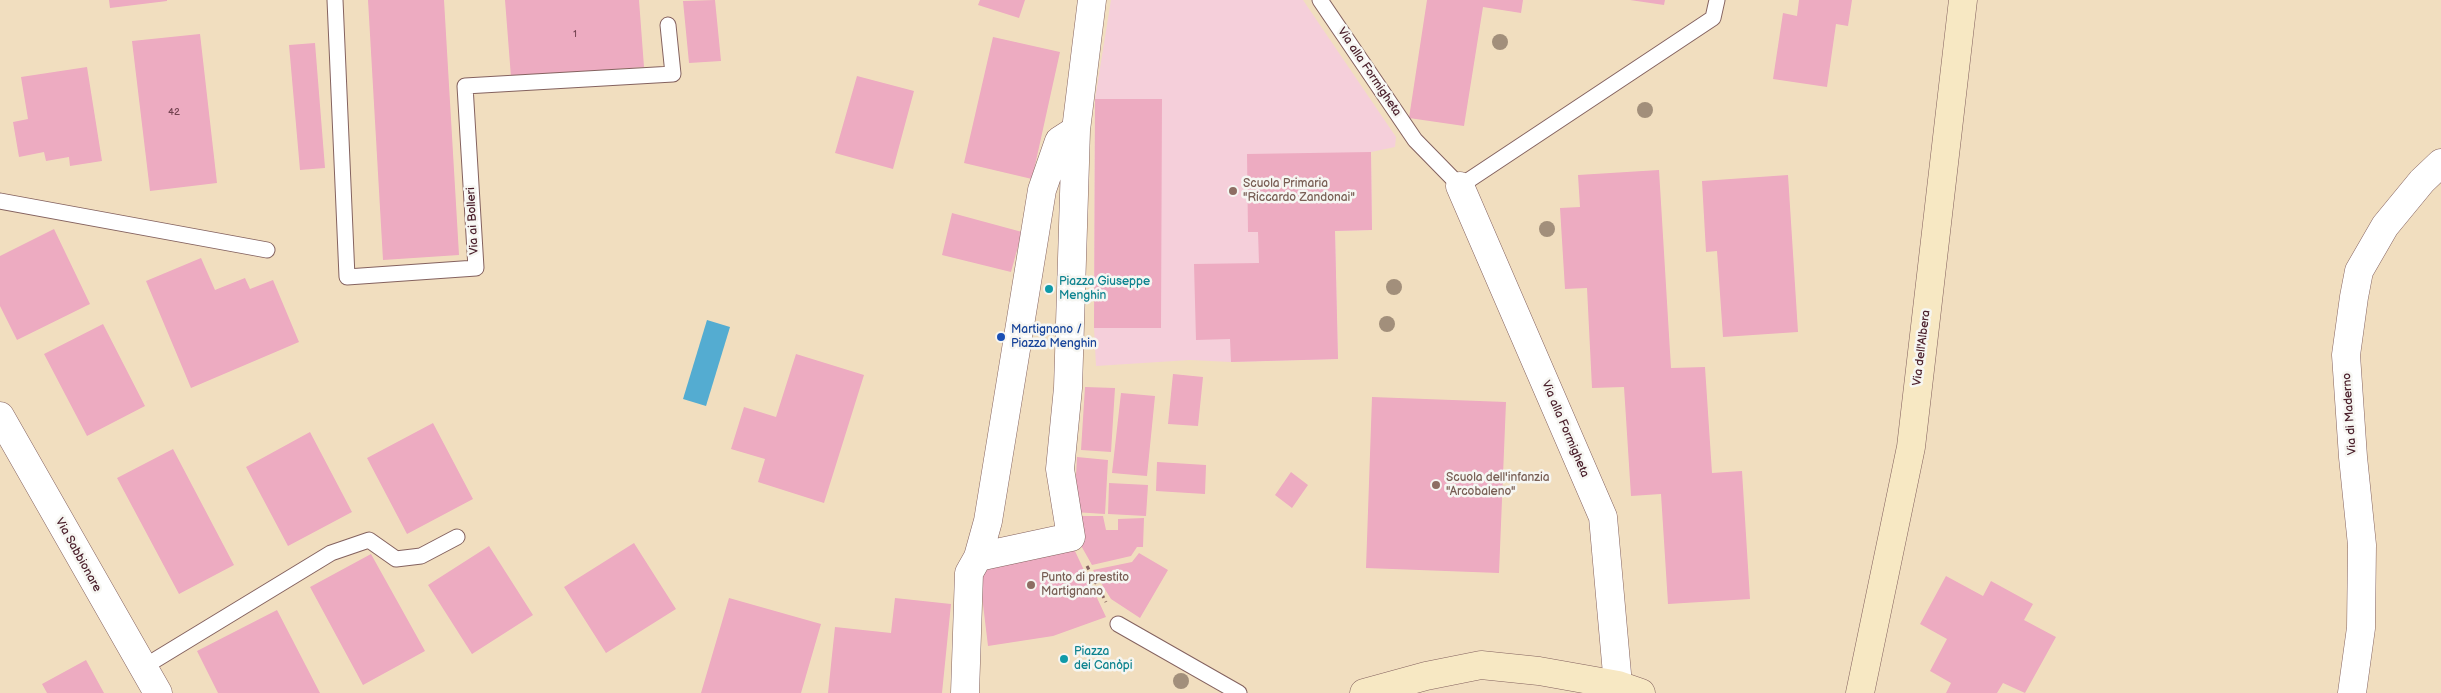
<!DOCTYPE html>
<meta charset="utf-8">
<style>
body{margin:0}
canvas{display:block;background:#f1debf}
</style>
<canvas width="2441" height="693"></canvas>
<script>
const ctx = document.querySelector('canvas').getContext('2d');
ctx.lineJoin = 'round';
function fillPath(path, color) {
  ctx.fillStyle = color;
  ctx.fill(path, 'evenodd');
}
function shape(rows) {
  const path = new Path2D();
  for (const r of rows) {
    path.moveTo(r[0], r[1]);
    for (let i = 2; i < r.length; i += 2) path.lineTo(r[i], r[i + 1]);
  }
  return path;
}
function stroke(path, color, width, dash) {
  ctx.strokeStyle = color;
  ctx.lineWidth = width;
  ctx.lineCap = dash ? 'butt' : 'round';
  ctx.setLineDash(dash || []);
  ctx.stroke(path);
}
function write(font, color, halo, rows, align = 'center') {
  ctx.font = font + ' "Balsamiq Sans",sans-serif';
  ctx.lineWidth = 5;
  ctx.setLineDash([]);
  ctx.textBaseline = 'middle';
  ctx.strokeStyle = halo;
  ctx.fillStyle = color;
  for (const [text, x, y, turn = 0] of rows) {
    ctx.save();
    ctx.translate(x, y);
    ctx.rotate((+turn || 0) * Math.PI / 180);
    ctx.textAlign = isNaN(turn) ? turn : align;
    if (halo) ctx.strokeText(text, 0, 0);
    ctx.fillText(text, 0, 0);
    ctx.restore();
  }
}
fillPath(shape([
 [1111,0,1303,0,1396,137,1395,147,1371,152,1372,230,1335,231,1338,359,1231,362,1190,360,1096,366,1094,328,1095,99]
]), '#f5cfda');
fillPath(shape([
 [707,320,730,327,706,406,683,399]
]), '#54acd1');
fillPath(shape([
 [109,0,167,0,167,1,110,8],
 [368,0,444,0,459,255,383,260],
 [505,0,639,0,644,67,511,77],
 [715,0,721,61,689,63,683,1],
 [980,0,1025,0,1019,18,978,5],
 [1427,0,1523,0,1521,13,1483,7,1464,126,1409,118],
 [1630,0,1665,0,1664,5],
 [1799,0,1852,0,1848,26,1836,24,1827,87,1773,79,1783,13,1797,16],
 [200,34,217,183,150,191,132,41],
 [993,37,1060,52,1032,179,964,163],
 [315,43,325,168,300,170,289,45],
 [87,67,102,161,70,166,69,157,46,161,44,152,19,157,13,122,28,119,21,77],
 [857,76,914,91,893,169,835,153],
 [1095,99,1162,99,1161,328,1094,328],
 [1371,152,1372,230,1335,231,1338,359,1231,362,1230,339,1196,340,1194,264,1259,263,1258,232,1248,232,1247,154],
 [1659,170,1671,368,1705,367,1712,473,1742,471,1750,599,1668,604,1661,494,1631,496,1624,387,1592,388,1587,288,1565,289,1560,208,1580,207,1578,175],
 [1788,175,1798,332,1723,337,1717,251,1706,252,1702,181],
 [952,213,1022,232,1011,272,942,255],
 [54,229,90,304,17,340,0,306,0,256],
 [201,258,215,290,245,278,250,289,273,280,299,342,191,388,146,281],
 [103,324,145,406,87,436,44,354],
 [796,354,864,375,824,503,758,482,765,459,731,449,744,407,776,417],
 [1173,374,1203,377,1198,426,1168,424],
 [1085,387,1115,388,1111,452,1081,450],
 [1121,393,1155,396,1147,476,1112,473],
 [1372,397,1506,402,1499,573,1366,568],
 [433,423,473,499,407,534,367,458],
 [310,432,352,512,288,546,246,467],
 [173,449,234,565,179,594,117,478],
 [1077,457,1108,460,1105,514,1074,512],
 [1157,462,1206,465,1205,494,1156,491],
 [1291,472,1308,485,1292,508,1275,495],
 [1109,483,1148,485,1146,516,1108,514],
 [1075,516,1103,516,1106,530,1118,530,1118,519,1144,518,1143,547,1137,547,1131,556,1092,565,1079,542],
 [634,543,676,609,606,653,564,587],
 [489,546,533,615,472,654,428,585],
 [1074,549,1106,617,1053,636,988,646,979,571],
 [1139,553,1168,570,1140,618,1111,599,1093,570,1132,562],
 [371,554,425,651,363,685,310,587],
 [1946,576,1983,596,1991,581,2033,604,2024,620,2056,637,2025,693,2003,683,1997,693,1946,693,1951,683,1930,671,1947,639,1920,624],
 [729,598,821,624,801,693,701,693],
 [895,598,951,604,942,693,828,693,835,627,891,633],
 [277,610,320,693,218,693,197,651],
 [86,660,104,693,47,693,42,684]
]), '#edabc1');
const lane = shape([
 [335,0,347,277,476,268,465,86,673,74,668,25],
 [1320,0,1415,140,1460,186,1713,18,1717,0],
 [0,201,267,250],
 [1118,624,1239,693],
 [142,668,331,553,369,540,396,559,421,556,457,537]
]);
const street = shape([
 [1460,186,1603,517,1618,685],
 [0,416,158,693],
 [978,557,1071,537,1060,469,1068,388,1076,130,1092,0],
 [965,693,969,573,978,557,988,521,1042,190,1059,141,1076,130],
 [2352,693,2361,628,2362,545,2353,457,2346,355,2354,297,2359,271,2385,226,2422,181,2441,163]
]);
const secondary = shape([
 [1364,693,1426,676,1481,665,1539,671,1618,685,1641,693],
 [1860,693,1911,447,1963,0]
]);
stroke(lane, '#84625f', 17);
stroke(street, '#84625f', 29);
stroke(secondary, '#84625f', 29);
stroke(shape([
 [1087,566,1106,602]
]), '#84625f', 3, [4, 4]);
stroke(lane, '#fff', 15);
stroke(street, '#fff', 28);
stroke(secondary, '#f7e8c3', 28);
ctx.fillStyle = '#a28f7b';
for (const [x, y] of [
 [1500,42],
 [1645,110],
 [1547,229],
 [1394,287],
 [1387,324],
 [1181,681]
]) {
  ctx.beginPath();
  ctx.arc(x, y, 8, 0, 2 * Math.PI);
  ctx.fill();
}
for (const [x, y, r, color] of [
 [1233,191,5,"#8d6e63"],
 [1049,289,5,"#0f9aa8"],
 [1001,337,5,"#1a4fb4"],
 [1436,485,5,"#8d6e63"],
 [1031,585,5,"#8d6e63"],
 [1064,659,5,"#0f9aa8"]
]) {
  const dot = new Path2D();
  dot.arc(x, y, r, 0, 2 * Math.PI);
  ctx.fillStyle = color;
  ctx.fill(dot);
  stroke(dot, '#f6f6f2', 2);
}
write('10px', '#734250', null, [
 ["1",575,34],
 ["42",174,112]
]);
write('12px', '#4a1f2b', '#f6f6f2', [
 ["Via alla Formigheta",1369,72,56],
 ["Via ai Bolleri",473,221,-93],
 ["Via dell'Albera",1922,348,-83],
 ["Via di Maderno",2350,414,-94],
 ["Via alla Formigheta",1565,429,67],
 ["Via Sabbionare",78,555,61]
]);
write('12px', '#785e54', '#f6f6f2', [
 ["Scuola Primaria",1243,184],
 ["\"Riccardo Zandonai\"",1243,198],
 ["Scuola dell'infanzia",1446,478],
 ["\"Arcobaleno\"",1446,492],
 ["Punto di prestito",1041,578],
 ["Martignano",1041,592]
], 'left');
write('12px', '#0d838f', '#f6f6f2', [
 ["Piazza Giuseppe",1059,282],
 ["Menghin",1059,296],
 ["Piazza",1074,652],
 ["dei Canòpi",1074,666]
], 'left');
write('12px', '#164399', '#f6f6f2', [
 ["Martignano /",1011,330],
 ["Piazza Menghin",1011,344]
], 'left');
</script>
